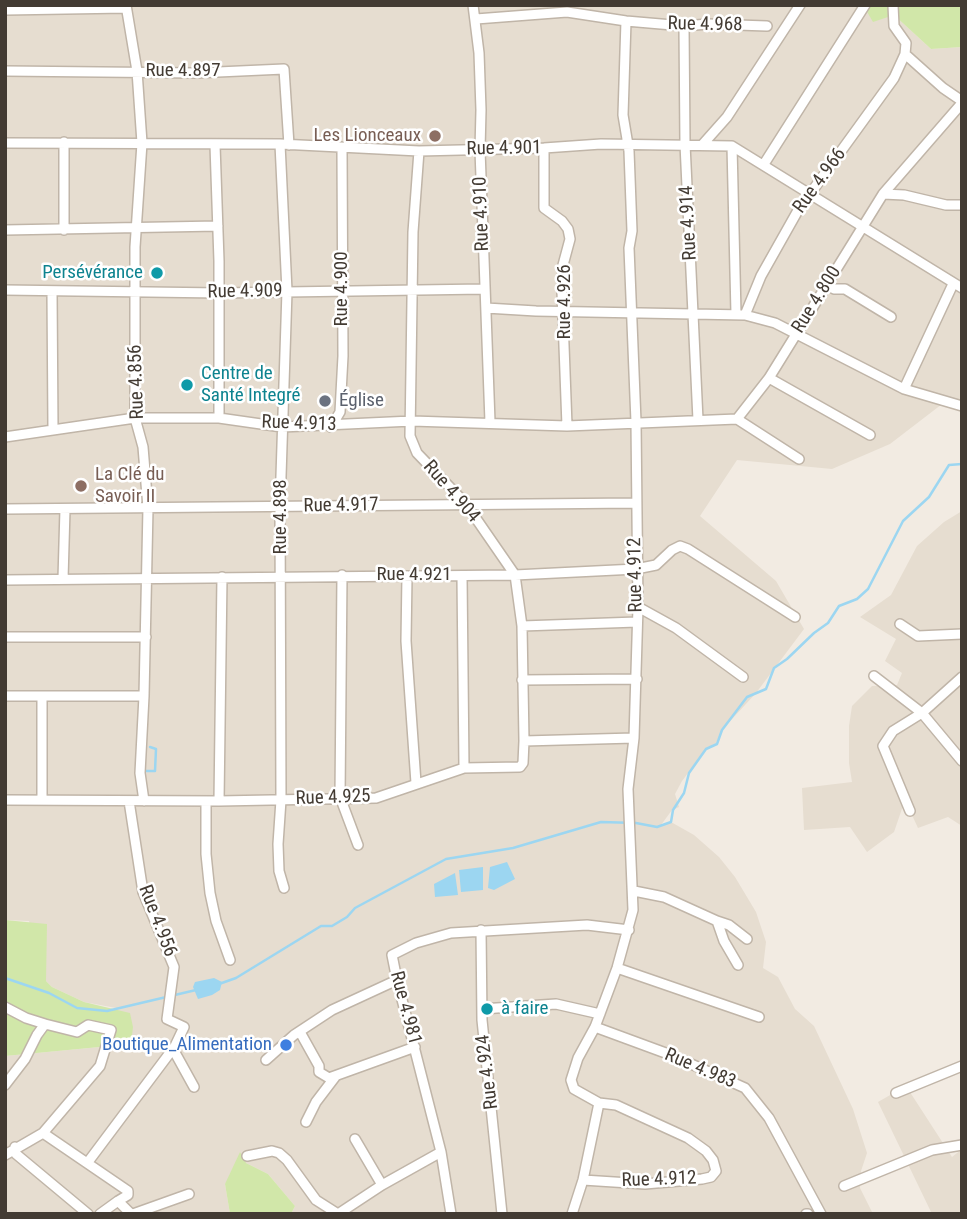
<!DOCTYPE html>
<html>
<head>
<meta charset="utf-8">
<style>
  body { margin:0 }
  #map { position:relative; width:967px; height:1219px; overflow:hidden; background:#f2ebe2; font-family:"Roboto Condensed",sans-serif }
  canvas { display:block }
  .frame { position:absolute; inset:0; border:7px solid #433b33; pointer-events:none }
</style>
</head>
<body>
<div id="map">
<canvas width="967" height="1219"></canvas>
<div class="frame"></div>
</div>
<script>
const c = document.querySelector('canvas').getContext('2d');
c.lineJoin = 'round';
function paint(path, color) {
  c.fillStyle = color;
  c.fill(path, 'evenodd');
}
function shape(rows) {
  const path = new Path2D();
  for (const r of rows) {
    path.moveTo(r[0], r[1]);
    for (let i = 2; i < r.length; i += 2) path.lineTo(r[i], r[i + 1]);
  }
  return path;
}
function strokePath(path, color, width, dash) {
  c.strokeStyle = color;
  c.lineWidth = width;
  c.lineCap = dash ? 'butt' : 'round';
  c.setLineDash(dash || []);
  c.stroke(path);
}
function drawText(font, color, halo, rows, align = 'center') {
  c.font = font + ' "Roboto Condensed",sans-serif';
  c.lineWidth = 5;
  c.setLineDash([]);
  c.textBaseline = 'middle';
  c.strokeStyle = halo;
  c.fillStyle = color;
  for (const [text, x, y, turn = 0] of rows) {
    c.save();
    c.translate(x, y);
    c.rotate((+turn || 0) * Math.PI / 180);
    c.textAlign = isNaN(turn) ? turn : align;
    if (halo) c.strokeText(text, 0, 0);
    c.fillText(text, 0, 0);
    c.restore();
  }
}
paint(shape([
  [5,5,869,5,894,15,931,49,962,47,962,407,946,401,890,444,832,469,737,460,700,516,776,581,804,629,756,693,722,730,716,743,707,748,682,781,675,794,679,807,672,810,661,825,671,822,694,835,719,857,735,877,756,912,766,942,763,968,778,977,795,1009,814,1026,853,1109,867,1153,861,1171,860,1188,873,1214,291,1214,295,1206,268,1174,246,1163,225,1184,230,1214,5,1214,5,1056,131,1044,116,1008,84,1002,52,987,46,981,29,921,5,920],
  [962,511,962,826,948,817,918,828,905,800,894,832,867,852,850,827,804,830,802,788,852,782,849,763,849,726,852,706,872,686,897,685,902,673,885,661,896,639,860,617,891,595,917,546,944,522],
  [906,1086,952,1157,962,1149,962,1214,932,1214,878,1102]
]), '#e6ddd0');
paint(shape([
  [869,5,962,5,962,47,931,49,894,15,873,22,866,10],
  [5,920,47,924,46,981,52,987,84,1002,130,1013,133,1027,131,1044,5,1056],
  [240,1152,246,1163,268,1174,295,1206,291,1214,230,1214,225,1184]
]), '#d1e7a9');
paint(shape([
  [507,862,515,879,494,890,488,888,490,867],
  [483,867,483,890,461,892,459,870],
  [455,873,458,895,435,897,434,884],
  [214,978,222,982,220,990,212,995,198,999,193,987,195,982]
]), '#9cd6f1');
strokePath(shape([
  [146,771,155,771,156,749,150,747],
  [5,978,49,993,77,1008,107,1011,196,990],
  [219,984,236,978,321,926,332,926,347,917,355,908,446,859,513,848,601,822,636,823,657,827,671,822,673,810,684,793,689,773,706,749,717,744,722,730,747,697,766,689,774,668,787,659,814,633,828,623,839,606,857,599,868,589,903,521,929,497,949,465,962,464]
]), '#9cd6f1', 2.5);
const minor = shape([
  [126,5,137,71,142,143,135,247,135,418,143,447,148,508,144,696,140,773,144,801],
  [473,5,479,53,481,110,480,150,490,422],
  [893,5,894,26,906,43,905,54,943,88,962,101],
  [5,10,126,8],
  [476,19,567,12,626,21,684,26,708,24,767,26],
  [684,26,685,144,698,420],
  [5,71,196,73,284,69,289,145],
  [64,142,64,230],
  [5,143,280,144,419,151,544,148,601,144,732,146,962,288],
  [280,144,287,291,280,507,281,800,278,844,279,871,284,888],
  [703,144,727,117,800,5],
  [215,145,219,261,219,418],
  [732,146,736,314],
  [544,148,544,208,562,221,568,229,570,239,563,265,562,292,567,426],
  [419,151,413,232,410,436,417,453,466,504,515,575,522,626,524,741],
  [764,164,865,5],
  [883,194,904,195,946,205,962,205],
  [5,230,218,226],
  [826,284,834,289,845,289,891,317],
  [5,290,220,293,484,289],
  [52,291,53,429],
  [486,308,536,311,745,315,775,323,904,389,962,406],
  [745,315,761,276,801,205,810,194,894,78,905,54],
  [769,378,870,435],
  [904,389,953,284],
  [737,419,799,459],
  [331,427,340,412,343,356,342,148],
  [5,437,135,418,219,418,282,427,412,421,567,426,737,419,769,378,883,194,962,103],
  [5,509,635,503],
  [342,575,340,797,358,845],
  [407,576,406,641,416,783],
  [462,576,464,768],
  [63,579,65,509],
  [5,580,515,575,636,569,656,565,672,550,680,546,688,549,795,617],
  [638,607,676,628,743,677],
  [900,624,918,636,962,634],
  [522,626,637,622],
  [5,637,146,637],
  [874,676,922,713,962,761],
  [522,680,637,679],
  [5,696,144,696],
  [42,696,42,800],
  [5,800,219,801,376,798,464,768,520,767,523,763,524,741,634,738],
  [206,801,206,854,210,893,216,921,230,960],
  [219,801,222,577],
  [910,811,883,746,893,731,922,713,962,677],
  [634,891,664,897,717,921,724,941,738,965],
  [717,921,729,925,747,939],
  [481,930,482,1020,502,1214],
  [617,968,759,1017],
  [5,1007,26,1018,45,1024],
  [482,1009,556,1004,600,1014],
  [595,1027,671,1055,745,1088,769,1118,821,1214],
  [300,1032,319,1066,319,1072,329,1078,415,1047],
  [173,1049,194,1087],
  [266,1060,294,1035,332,1010,397,980],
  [5,1085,25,1059,37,1035,45,1024,77,1032,88,1025,111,1030,100,1066,43,1133],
  [896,1093,962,1066],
  [306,1122,316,1102,335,1077],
  [355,1139,382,1185],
  [15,1147,16,1154,88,1214],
  [5,1155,43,1133,128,1191,128,1195,118,1201,131,1214],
  [247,1156,272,1151,279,1153,287,1160,316,1200,338,1214,382,1185,441,1152],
  [88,1162,175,1046,184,1027,167,1019,174,967,143,892,129,801],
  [583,1180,645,1184,702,1179,711,1177,716,1171,713,1160,706,1151,688,1138,616,1105,599,1103],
  [844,1186,932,1150,962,1145],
  [100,1214,118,1201],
  [133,1214,189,1194],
  [451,1214,441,1152,397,980,392,955,416,943,451,933,587,925,629,930],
  [572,1214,583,1180,599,1103,574,1089,571,1080,578,1058,595,1027,617,968,633,910,628,789,634,738,638,607,636,422,629,248,632,231,629,151,623,115,626,21],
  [806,1214,808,1214]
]);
strokePath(minor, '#c0b5a8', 12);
strokePath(minor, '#fff', 9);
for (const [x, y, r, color] of [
  [435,136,7,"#8d6e63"],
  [157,273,7,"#0f9aa8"],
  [187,385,7,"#0f9aa8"],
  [325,401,7,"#6b7280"],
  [81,486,7,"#8d6e63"],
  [487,1009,7,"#0f9aa8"],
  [286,1045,7,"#3f7fe0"]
]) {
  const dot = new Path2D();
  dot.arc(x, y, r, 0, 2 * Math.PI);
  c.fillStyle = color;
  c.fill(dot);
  strokePath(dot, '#fff', 2.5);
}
drawText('19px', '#433b33', '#fff', [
  ["Rue 4.968",705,25,1],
  ["Rue 4.897",183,71],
  ["Rue 4.901",504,149,-1],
  ["Rue 4.966",820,181,-54],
  ["Rue 4.910",482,214,-92],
  ["Rue 4.914",689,223,-93],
  ["Rue 4.900",342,289,-90],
  ["Rue 4.909",245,292,-1],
  ["Rue 4.800",817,300,-58],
  ["Rue 4.926",565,302,-90],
  ["Rue 4.856",137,382,-92],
  ["Rue 4.913",299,424,2],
  ["Rue 4.904",451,492,49],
  ["Rue 4.917",341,506,-1],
  ["Rue 4.898",281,517,-90],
  ["Rue 4.921",414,575],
  ["Rue 4.912",636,575,-91],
  ["Rue 4.925",333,798,-2],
  ["Rue 4.956",157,921,69],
  ["Rue 4.981",405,1008,75],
  ["Rue 4.983",700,1069,23],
  ["Rue 4.924",488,1072,-97],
  ["Rue 4.912",659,1180,-2]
]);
drawText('19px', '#785e54', '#fff', [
  ["Les Lionceaux",421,136],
  ["La Clé du",95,475,"left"],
  ["Savoir II",95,497,"left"]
], 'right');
drawText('19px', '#0d838f', '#fff', [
  ["Persévérance",143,273,"right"],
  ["Centre de",201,374],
  ["Santé Integré",201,396],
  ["à faire",501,1009]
], 'left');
drawText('19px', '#5b616d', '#fff', [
  ["Église",339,401]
], 'left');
drawText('19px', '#366cbe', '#fff', [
  ["Boutique_Alimentation",272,1045]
], 'right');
</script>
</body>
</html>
